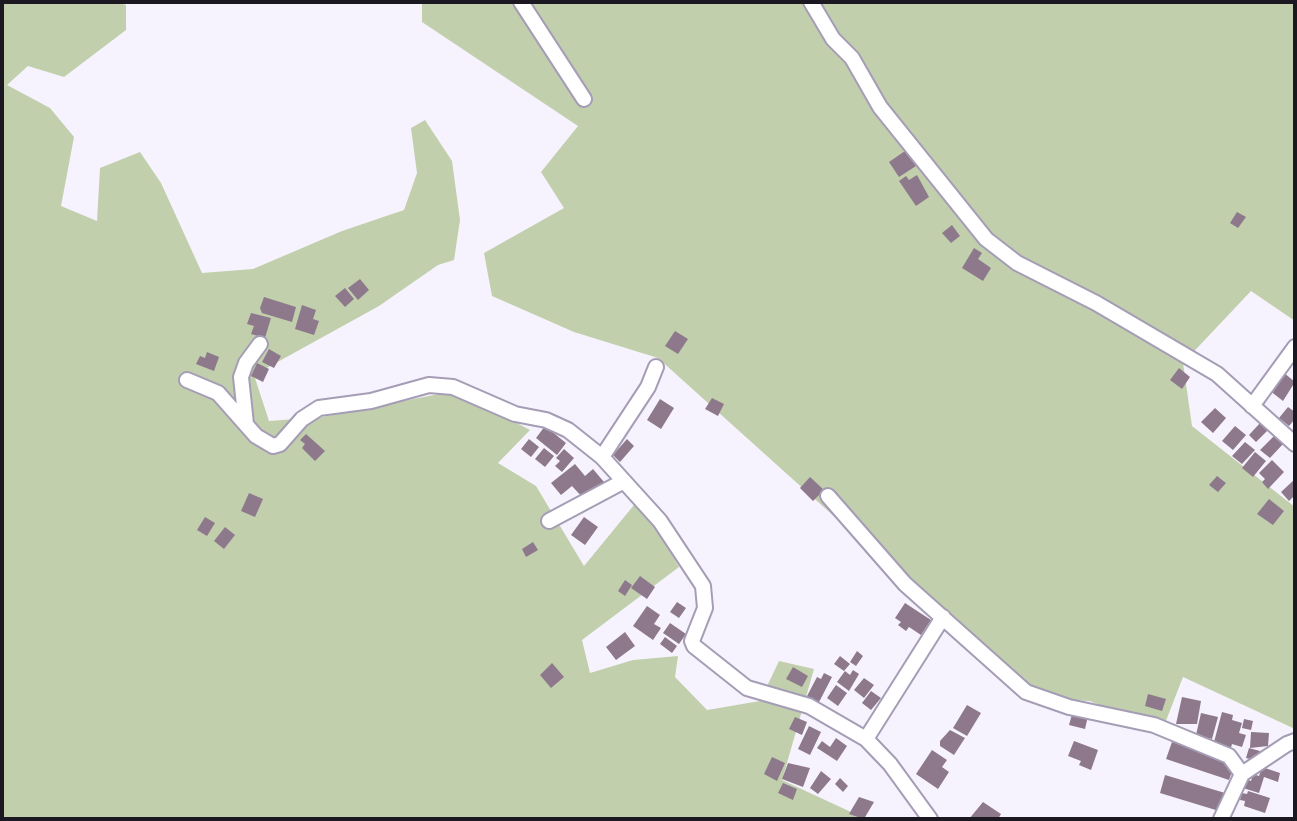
<!DOCTYPE html>
<html>
<head>
<meta charset="utf-8">
<style>
  body { margin:0 }
  #map { position:relative; width:1297px; height:821px; overflow:hidden; background:#f7f3fe; font-family:"Alegreya Sans",sans-serif }
  canvas { display:block }
  .frame { position:absolute; inset:0; border:4px solid #1b1821; pointer-events:none }
</style>
</head>
<body>
<div id="map">
<canvas width="1297" height="821"></canvas>
<div class="frame"></div>
</div>
<script>
const c = document.querySelector('canvas').getContext('2d');
c.lineJoin = 'round';
function paint(path, color) {
  c.fillStyle = color;
  c.fill(path, 'evenodd');
}
function shape(rows) {
  const path = new Path2D();
  for (const r of rows) {
    path.moveTo(r[0], r[1]);
    for (let i = 2; i < r.length; i += 2) path.lineTo(r[i], r[i + 1]);
  }
  return path;
}
function strokePath(path, color, width, dash) {
  c.strokeStyle = color;
  c.lineWidth = width;
  c.lineCap = dash ? 'butt' : 'round';
  c.setLineDash(dash || []);
  c.stroke(path);
}
paint(shape([
  [2,2,118,2,126,5,126,30,64,77,28,66,7,85,50,108,74,137,61,206,97,221,100,168,140,152,161,183,202,273,253,269,342,231,404,210,417,173,411,128,425,120,452,161,460,220,454,260,438,265,379,306,254,375,269,421,322,417,444,393,483,405,530,430,498,463,536,486,584,566,634,505,654,524,679,567,582,640,590,673,633,660,678,656,675,677,707,710,760,701,779,661,814,669,782,780,866,819,2,819],
  [422,2,1295,2,1295,321,1251,291,1183,363,1192,426,1295,507,1295,729,1183,677,1162,731,1090,701,1036,698,658,358,574,332,492,296,484,253,564,208,541,172,578,126,422,22]
]), '#c1cfad');
paint(shape([
  [905,151,916,166,899,177,889,162],
  [917,175,929,197,916,206,899,181,906,176,909,180],
  [1237,212,1246,217,1238,228,1230,223],
  [952,225,960,236,951,243,942,233],
  [974,248,982,253,978,259,991,268,983,281,962,268],
  [360,279,369,290,358,300,348,288],
  [345,288,354,299,345,307,335,296],
  [264,297,296,307,292,322,262,313,260,308],
  [302,305,316,310,313,319,319,321,314,335,295,329],
  [251,313,271,318,265,338,251,334,254,326,247,324],
  [675,331,688,339,678,354,665,346],
  [269,349,281,356,274,368,262,362],
  [207,352,219,357,214,371,196,364,200,356,205,358],
  [257,363,269,369,263,382,251,376],
  [1179,368,1190,377,1182,389,1170,380],
  [1283,372,1295,382,1283,401,1269,390],
  [712,398,724,404,718,416,705,409],
  [660,399,674,408,661,429,647,420],
  [1288,407,1295,412,1295,419,1289,426,1279,418],
  [1215,408,1226,418,1213,433,1201,422],
  [1260,423,1268,430,1256,442,1249,435],
  [545,426,566,443,557,455,536,438],
  [1235,426,1246,435,1233,450,1222,441],
  [306,434,325,451,315,461,302,448,305,444,300,440],
  [1274,436,1283,444,1270,458,1260,450],
  [529,439,539,447,531,457,521,449],
  [627,439,634,446,620,462,613,455],
  [1245,442,1255,450,1242,464,1232,456],
  [544,448,554,456,545,467,535,459],
  [564,449,574,458,562,472,555,466,560,461,556,458],
  [1255,452,1266,461,1253,477,1242,468],
  [1272,460,1284,472,1268,489,1262,482,1265,479,1259,473],
  [575,464,585,476,593,469,604,482,583,498,572,486,561,495,551,483],
  [1217,476,1226,483,1218,492,1209,485],
  [810,477,824,490,813,501,800,488],
  [1295,479,1295,495,1289,501,1281,492],
  [249,493,263,499,255,517,241,511],
  [1269,499,1284,511,1273,525,1257,514],
  [205,517,215,523,207,536,197,530],
  [584,517,598,527,585,545,571,535],
  [225,527,235,535,224,549,214,541],
  [533,542,538,550,526,557,522,549],
  [640,576,655,587,647,599,631,588],
  [625,580,632,585,625,596,618,591],
  [677,602,686,608,679,618,670,612],
  [905,603,931,620,921,635,909,627,906,631,898,625,901,622,895,618],
  [647,606,660,615,654,624,661,628,653,640,633,626],
  [670,623,686,634,679,644,663,633],
  [625,632,635,646,616,660,606,647],
  [665,637,677,646,672,653,660,644],
  [857,651,863,656,856,666,850,662],
  [840,656,850,664,844,671,834,664],
  [552,663,564,677,551,688,540,675],
  [793,667,808,676,802,687,786,679],
  [853,670,859,674,849,691,837,682,845,671,850,675],
  [824,673,832,677,818,704,806,698,817,677,821,679],
  [864,678,874,685,864,698,854,690],
  [836,685,847,693,838,706,827,698],
  [871,691,881,698,871,710,862,703],
  [1148,694,1166,699,1162,711,1145,706],
  [1182,697,1201,701,1197,724,1176,724],
  [967,705,981,713,967,736,953,728],
  [1073,711,1088,716,1085,729,1069,725],
  [1222,712,1233,715,1232,720,1242,723,1239,733,1246,735,1242,747,1232,744,1230,751,1214,742],
  [1201,713,1218,717,1212,739,1196,735],
  [795,717,807,722,802,735,789,729],
  [1244,719,1253,721,1251,730,1242,728],
  [809,726,821,732,810,755,798,749],
  [950,730,965,738,954,755,940,746,940,741],
  [1251,732,1269,733,1268,746,1250,748],
  [836,738,847,746,837,761,817,748,822,741,830,747],
  [1074,741,1098,750,1091,770,1079,765,1081,761,1068,756],
  [1172,742,1235,763,1229,780,1166,759],
  [1249,748,1260,751,1257,761,1246,758],
  [932,750,947,760,942,767,949,772,938,789,916,774],
  [772,757,785,763,777,781,764,774],
  [788,763,810,768,803,787,782,779],
  [1262,767,1280,773,1278,782,1264,777,1259,793,1243,788,1246,779,1251,781,1253,774,1259,776],
  [821,771,831,779,818,794,810,788],
  [1165,775,1225,793,1219,811,1160,793],
  [840,778,848,786,843,792,835,784],
  [783,783,797,789,793,800,778,793],
  [1248,791,1270,798,1265,813,1244,806,1245,801,1240,800,1242,793,1247,794],
  [859,797,874,802,864,819,849,814],
  [983,802,1001,814,998,819,969,819]
]), '#8d798b');
const minor = shape([
  [521,2,584,99],
  [811,2,833,39,852,58,880,107,986,239,1017,263,1096,303,1217,374,1295,444],
  [187,380,218,393,256,436,273,446,280,444,302,419,319,408,371,401,429,385,453,387,515,414,546,420,568,430,602,457,660,521,703,586,705,608,692,641,694,646,747,688,809,706,866,739,890,764,930,819],
  [1252,406,1295,347],
  [246,424,241,377,246,363,260,344],
  [602,457,648,387,656,367],
  [828,496,905,584,1026,692,1069,707,1154,725,1229,756,1242,774],
  [549,521,624,481],
  [866,739,943,617],
  [1221,819,1242,774,1287,744,1295,741]
]);
strokePath(minor, '#a59db5', 18);
strokePath(minor, '#fff', 14);
</script>
</body>
</html>
